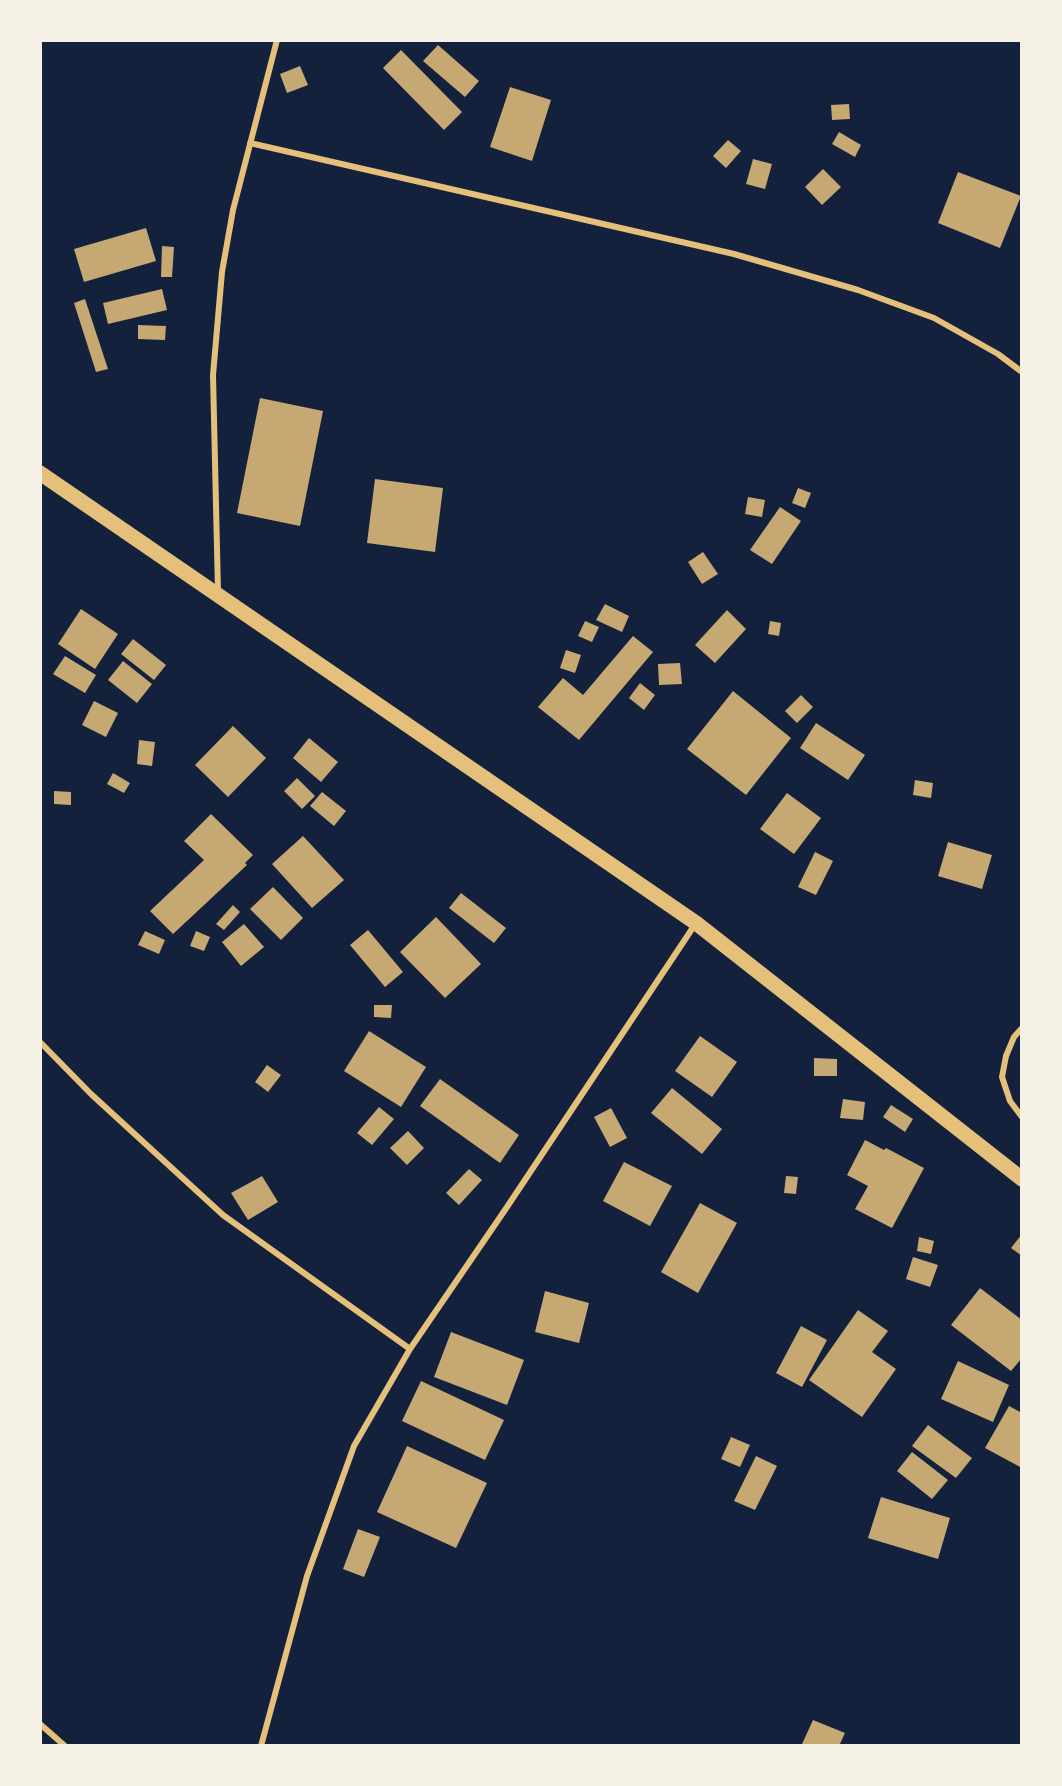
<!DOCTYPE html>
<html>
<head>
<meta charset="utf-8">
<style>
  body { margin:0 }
  #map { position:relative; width:1062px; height:1786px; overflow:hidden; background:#14213d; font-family:"DM Sans",sans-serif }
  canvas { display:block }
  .frame { position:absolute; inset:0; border:42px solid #f6f1e7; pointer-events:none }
</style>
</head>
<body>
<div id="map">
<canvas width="1062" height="1786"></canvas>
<div class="frame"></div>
</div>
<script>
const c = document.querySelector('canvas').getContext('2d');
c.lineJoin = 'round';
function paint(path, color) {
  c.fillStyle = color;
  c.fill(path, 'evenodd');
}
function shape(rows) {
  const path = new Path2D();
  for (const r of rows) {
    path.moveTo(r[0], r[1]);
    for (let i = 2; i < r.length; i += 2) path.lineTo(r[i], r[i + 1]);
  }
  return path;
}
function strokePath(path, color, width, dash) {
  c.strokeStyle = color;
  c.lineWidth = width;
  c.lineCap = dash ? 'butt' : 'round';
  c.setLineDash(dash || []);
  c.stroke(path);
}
paint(shape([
  [438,45,479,81,465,97,423,61],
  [401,50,462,112,444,130,383,68],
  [300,66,308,85,287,93,280,74],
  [510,87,551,100,532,161,490,147],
  [849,104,850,119,832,120,831,105],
  [839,132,861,145,855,157,832,144],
  [728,140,741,151,726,168,713,156],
  [753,159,772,164,765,189,746,184],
  [823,169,841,187,822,205,805,187],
  [958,172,1021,196,1000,248,938,223],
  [146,228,156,261,84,282,74,249],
  [162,246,174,247,172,277,161,277],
  [162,289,167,310,108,324,103,303],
  [85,299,108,369,96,372,74,303],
  [138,325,166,326,165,340,138,339],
  [260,398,323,411,300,526,237,513],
  [375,479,443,488,435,552,367,543],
  [798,488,811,493,805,508,792,503],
  [748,497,765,500,762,517,745,514],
  [780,507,801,521,772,564,750,550],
  [703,552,718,574,702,584,688,562],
  [605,604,629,616,622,632,596,620],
  [81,609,118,634,95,669,58,644],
  [727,610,746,629,715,663,695,645],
  [585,621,599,627,592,642,578,636],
  [770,621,781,623,779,636,768,634],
  [633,636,653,652,579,740,538,707,563,678,583,695],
  [133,639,166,665,154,680,121,654],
  [566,650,581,655,575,673,560,668],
  [65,656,96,675,85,693,53,674],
  [123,661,152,684,137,703,108,680],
  [680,663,682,684,659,685,658,664],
  [640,683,655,695,644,710,629,698],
  [733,691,791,738,746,795,687,749],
  [801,695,813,707,797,723,785,711],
  [94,701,118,713,106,737,82,725],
  [816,723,865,755,848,780,800,748],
  [233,726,266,758,228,797,195,765],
  [309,738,338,762,321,782,293,758],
  [139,740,155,742,152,766,137,764],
  [113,773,130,783,124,793,107,784],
  [297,778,315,796,302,809,284,791],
  [915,780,933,783,931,798,913,795],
  [54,791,71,792,71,805,54,804],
  [322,792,346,811,334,826,310,806],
  [787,793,821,818,794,854,760,829],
  [211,814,253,855,245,863,247,865,173,934,150,911,204,860,184,841],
  [303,836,344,880,312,908,272,864],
  [948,842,992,855,982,889,938,876],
  [815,852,833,861,816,895,798,887],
  [273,887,303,918,281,940,250,909],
  [461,893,506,928,494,943,449,908],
  [233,905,240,912,224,930,216,924],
  [436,917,481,964,445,998,400,952],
  [244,924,264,947,241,966,222,942],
  [368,930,403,972,385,987,350,945],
  [145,931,165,940,159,954,138,945],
  [196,931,210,937,204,951,190,946],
  [374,1005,392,1005,391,1018,374,1017],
  [369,1031,426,1067,401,1107,344,1071],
  [700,1036,737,1062,712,1097,675,1071],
  [814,1058,837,1059,837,1076,814,1076],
  [267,1065,281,1075,268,1092,255,1082],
  [440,1079,519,1135,500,1163,420,1106],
  [672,1088,722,1129,702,1154,651,1113],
  [843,1099,865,1102,863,1120,840,1118],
  [891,1105,913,1119,905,1132,883,1117],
  [379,1107,394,1119,372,1145,357,1133],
  [611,1108,627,1138,610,1147,594,1117],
  [408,1131,424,1148,407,1165,390,1148],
  [865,1140,884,1150,886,1148,924,1168,892,1228,855,1209,868,1186,847,1175],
  [624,1162,672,1186,650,1226,603,1201],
  [469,1169,482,1180,459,1205,446,1193],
  [262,1176,278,1202,248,1220,231,1193],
  [786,1176,798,1177,796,1194,784,1193],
  [700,1203,737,1223,698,1293,661,1272],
  [1022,1234,1022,1256,1011,1248],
  [919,1237,934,1241,931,1254,917,1251],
  [913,1257,938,1265,930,1287,906,1279],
  [980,1288,1022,1320,1022,1358,1011,1371,951,1325],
  [545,1291,589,1303,579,1343,535,1332],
  [858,1310,888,1331,872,1352,896,1369,862,1417,809,1380],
  [801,1326,827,1340,802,1387,776,1373],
  [451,1332,524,1360,507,1405,434,1377],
  [958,1361,1009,1385,993,1422,941,1399],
  [421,1381,504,1420,485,1460,402,1421],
  [1009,1406,1022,1413,1022,1468,985,1448],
  [928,1425,972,1458,956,1478,912,1446],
  [731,1437,750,1445,740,1467,721,1459],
  [407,1446,487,1483,456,1548,377,1512],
  [912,1452,948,1480,932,1499,897,1471],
  [756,1456,777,1466,755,1510,734,1501],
  [881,1497,950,1518,938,1559,868,1538],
  [358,1529,380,1537,364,1577,343,1569],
  [813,1720,845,1733,839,1746,802,1744]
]), '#c6a872');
strokePath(shape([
  [250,143,734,254,858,290,934,318,998,354,1022,372],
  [218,592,213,375,222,272,233,210,277,40],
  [1022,1028,1014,1037,1006,1056,1002,1077,1010,1101,1022,1117],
  [40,1042,91,1094,223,1215,410,1349],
  [40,1724,65,1746],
  [261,1746,307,1576,354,1446,410,1349,507,1207,696,923]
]), '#e5c07b', 6);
strokePath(shape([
  [40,473,696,923,1022,1179]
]), '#e5c07b', 15);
</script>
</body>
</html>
